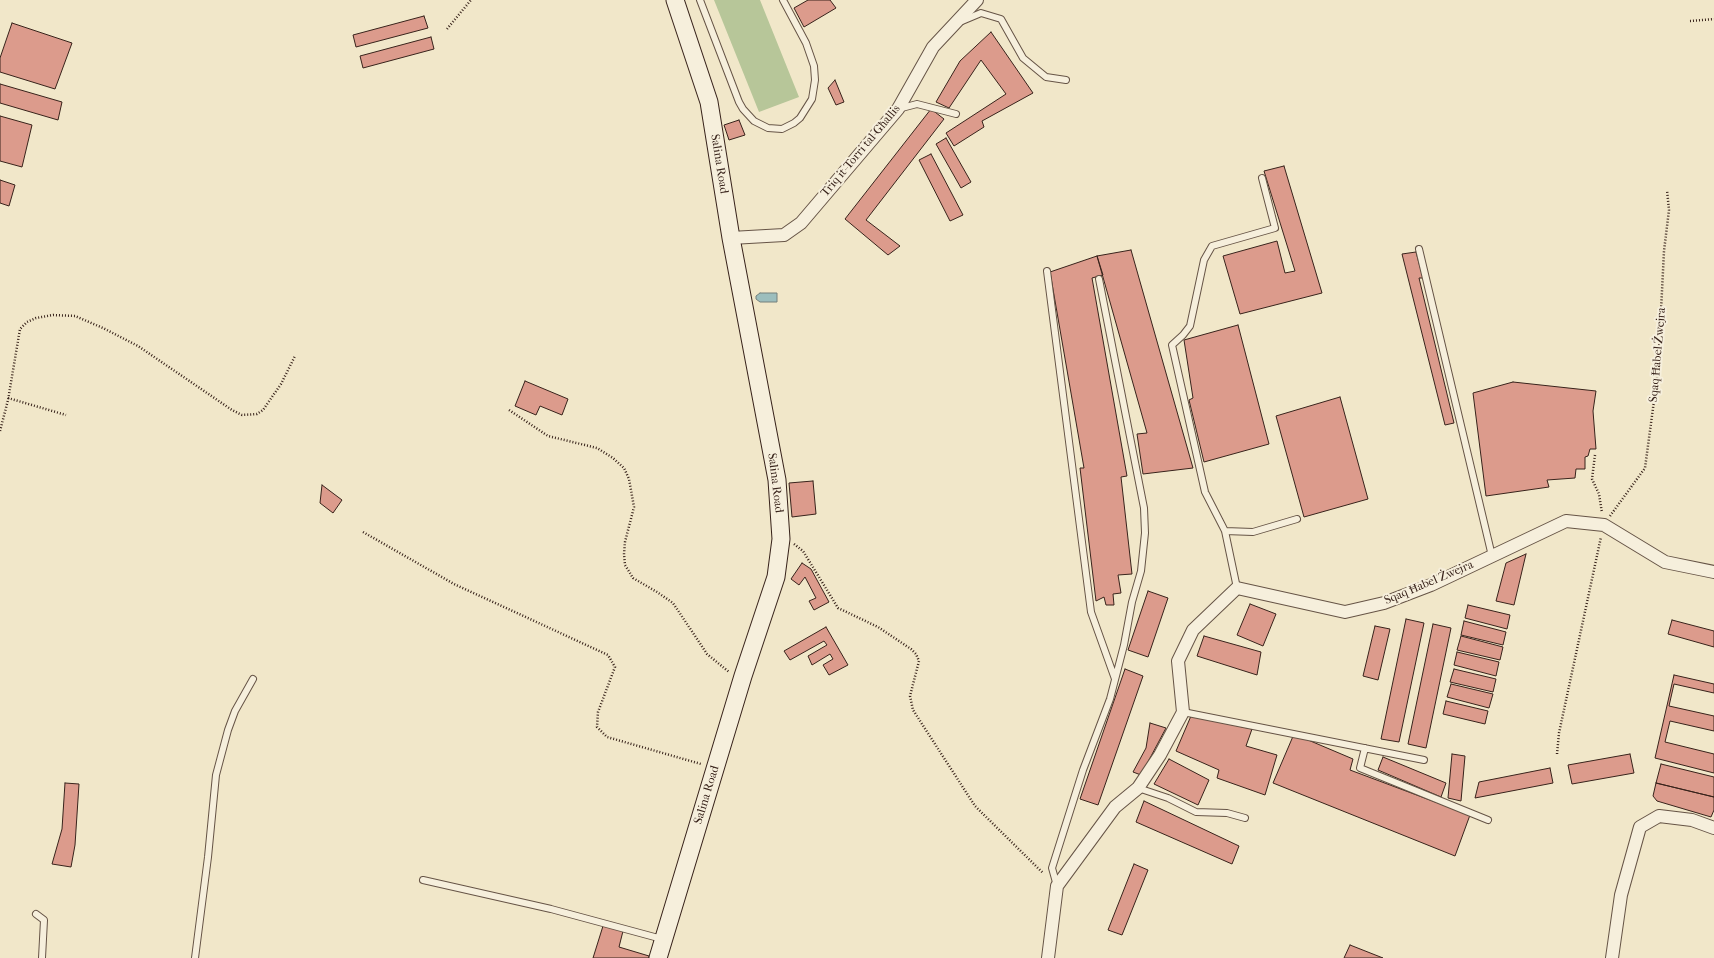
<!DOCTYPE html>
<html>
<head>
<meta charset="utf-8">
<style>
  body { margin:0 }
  canvas { display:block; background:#f1e7c9 }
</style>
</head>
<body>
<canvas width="1714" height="958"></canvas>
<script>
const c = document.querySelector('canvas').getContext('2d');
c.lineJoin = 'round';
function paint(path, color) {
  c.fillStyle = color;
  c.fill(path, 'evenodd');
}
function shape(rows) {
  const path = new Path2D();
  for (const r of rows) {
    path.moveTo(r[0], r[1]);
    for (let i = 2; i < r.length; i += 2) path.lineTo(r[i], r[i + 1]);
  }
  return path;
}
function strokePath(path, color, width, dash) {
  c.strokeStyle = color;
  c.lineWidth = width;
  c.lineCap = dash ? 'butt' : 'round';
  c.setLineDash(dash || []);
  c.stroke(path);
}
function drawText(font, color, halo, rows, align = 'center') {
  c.font = font + ' "IM FELL French Canon",serif';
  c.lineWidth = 4;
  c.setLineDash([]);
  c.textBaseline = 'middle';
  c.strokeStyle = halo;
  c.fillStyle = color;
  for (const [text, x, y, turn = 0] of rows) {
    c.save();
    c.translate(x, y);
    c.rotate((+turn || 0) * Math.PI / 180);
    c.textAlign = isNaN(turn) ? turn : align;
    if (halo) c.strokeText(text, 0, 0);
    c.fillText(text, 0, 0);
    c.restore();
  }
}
paint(shape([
  [714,0,760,0,799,97,759,112]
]), '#b7c699');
const water = shape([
  [760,293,777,293,777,302,760,302,756,299,756,296,760,293]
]);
paint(water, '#9cbebd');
strokePath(water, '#74807c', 1);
const building = shape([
  [808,0,830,0,836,8,804,27,794,8,808,0],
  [424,16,428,28,356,47,353,35,424,16],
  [12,23,72,43,55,89,0,72,0,58,12,23],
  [991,32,1033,93,982,121,984,127,954,146,946,133,1006,94,981,60,949,108,936,102,960,61,991,32],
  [431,37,434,49,363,68,360,56,431,37],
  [835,80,844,102,836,105,828,88,835,80],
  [0,84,62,102,58,120,0,103,0,84],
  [931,109,944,119,866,220,900,246,888,255,845,219,931,109],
  [0,116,32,125,22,167,0,161,0,116],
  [739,120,745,135,729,140,724,125,739,120],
  [946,138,971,182,961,188,936,144,946,138],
  [931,154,963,215,950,221,919,160,931,154],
  [1284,166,1322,293,1240,314,1223,256,1277,241,1285,273,1295,271,1264,171,1284,166],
  [0,180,15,185,9,206,0,203,0,180],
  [1131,250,1193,468,1143,474,1137,434,1147,433,1097,256,1131,250],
  [1416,252,1423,278,1419,278,1454,423,1445,425,1402,254,1416,252],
  [1097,256,1103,275,1092,278,1127,476,1121,477,1132,574,1118,575,1121,593,1113,594,1114,605,1106,605,1104,597,1096,601,1080,468,1084,468,1050,272,1097,256],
  [1238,325,1269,444,1204,462,1189,400,1193,398,1184,340,1238,325],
  [525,381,568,399,562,415,540,406,536,415,515,406,525,381],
  [1513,382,1596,391,1593,411,1596,449,1590,449,1588,456,1585,457,1585,469,1576,469,1575,478,1547,480,1549,487,1486,496,1473,393,1513,382],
  [1340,397,1368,499,1304,517,1276,416,1340,397],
  [813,481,816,514,792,517,789,483,813,481],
  [322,485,342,500,333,513,320,503,322,485],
  [1526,554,1514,605,1496,601,1506,563,1526,554],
  [802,563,811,569,829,602,814,610,809,601,816,598,805,577,799,585,791,579,802,563],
  [1148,591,1168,598,1148,657,1128,650,1148,591],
  [1250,604,1276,614,1263,646,1237,635,1250,604],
  [1468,605,1510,615,1507,629,1465,618,1468,605],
  [1406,619,1424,623,1399,742,1381,739,1406,619],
  [1672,620,1714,631,1714,647,1668,634,1672,620],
  [1464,621,1506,632,1503,645,1461,635,1464,621],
  [1433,624,1451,628,1426,748,1408,744,1433,624],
  [1375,626,1390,629,1378,680,1363,676,1375,626],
  [826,627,848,665,829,675,823,665,833,659,830,654,812,665,808,656,827,645,824,641,790,660,784,651,826,627],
  [1204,636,1261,652,1257,675,1197,656,1204,636],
  [1461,636,1503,647,1500,660,1457,650,1461,636],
  [1457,652,1499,662,1496,676,1454,665,1457,652],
  [1125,669,1143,676,1098,805,1080,799,1125,669],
  [1454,669,1496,679,1493,692,1450,682,1454,669],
  [1674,675,1714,684,1714,693,1674,684,1669,706,1714,716,1714,731,1670,721,1665,742,1714,754,1714,773,1655,758,1674,675],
  [1451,684,1493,694,1489,708,1447,697,1451,684],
  [1446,701,1488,711,1485,724,1443,714,1446,701],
  [1191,716,1252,729,1246,746,1277,755,1265,795,1217,778,1219,770,1176,751,1191,716],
  [1150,723,1166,728,1141,775,1133,772,1146,748,1150,723],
  [1294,734,1353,759,1350,770,1470,815,1455,856,1273,783,1294,734],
  [1452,754,1465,756,1461,801,1448,798,1452,754],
  [1630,754,1634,773,1572,784,1568,765,1630,754],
  [1383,757,1446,783,1441,797,1378,770,1383,757],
  [1169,759,1209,780,1198,805,1154,784,1169,759],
  [1661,764,1714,777,1714,797,1656,783,1661,764],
  [1550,768,1553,783,1475,798,1479,782,1550,768],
  [65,783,79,784,75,845,71,867,52,864,62,829,65,783],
  [1656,783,1714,797,1714,810,1711,817,1657,801,1653,796,1656,783],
  [1144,801,1239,846,1232,864,1136,822,1144,801],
  [1134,864,1148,870,1122,935,1108,930,1134,864],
  [603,926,623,931,619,947,649,956,649,958,593,958,603,926],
  [1350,945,1383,958,1344,958,1350,945]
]);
paint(building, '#dc9b8c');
strokePath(building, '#38231b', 1);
const service = shape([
  [700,0,739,102,743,109,754,121,768,128,782,129,794,123,800,118,812,99,815,80,814,66,806,43,783,0],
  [962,21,981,13,1001,19,1023,58,1046,77,1066,80],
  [898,109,917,104,956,114],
  [1419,249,1492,556],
  [1047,271,1091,612,1115,679],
  [1225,531,1253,532,1297,519],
  [1237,588,1225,531,1205,492,1172,345,1183,335,1190,326,1204,260,1212,246,1275,228,1262,178],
  [1183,712,1424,760],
  [1365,748,1360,768,1488,820],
  [1138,788,1168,798,1196,812,1227,813,1245,818],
  [423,880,551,909,662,939],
  [1057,886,1052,868,1083,770,1110,699,1124,645,1132,602,1141,571,1145,533,1144,508,1099,279],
  [36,914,44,920,42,958],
  [195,958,208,857,216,775,228,730,235,711,253,679]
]);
const minor = shape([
  [731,238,784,235,801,223,898,109,933,47,977,0],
  [1048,958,1057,886,1115,807,1138,788,1160,755,1183,712,1178,661,1193,630,1237,588,1345,612,1384,603,1431,585,1566,521,1604,525,1665,562,1714,572],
  [1612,958,1621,895,1640,827,1659,816,1692,820,1714,828]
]);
const secondary = shape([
  [658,958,743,676,776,577,781,539,777,480,731,238,709,102,675,0]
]);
strokePath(service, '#665446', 8);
strokePath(minor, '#665446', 14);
strokePath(secondary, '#38231b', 19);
strokePath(shape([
  [1690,21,1714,19],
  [447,29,471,0],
  [8,398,66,415],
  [509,410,548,436,597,448,613,458,624,468,629,479,634,507,625,542,624,554,625,565,633,578,657,592,673,603,707,654,729,672],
  [0,431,8,400,20,329,27,322,36,318,53,315,75,316,103,328,138,346,232,410,242,415,257,414,263,410,281,384,295,356],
  [1595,455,1592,479,1599,494,1602,513],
  [1610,516,1645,468,1658,371,1664,251,1669,210,1667,190],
  [363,532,454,584,608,655,615,667,598,712,597,727,607,737,701,764],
  [794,544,803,551,838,608,878,627,911,649,916,654,919,661,910,696,913,710,975,806,1043,873],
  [1557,754,1559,733,1601,537]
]), '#38231b', 2.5, [1, 2]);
strokePath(service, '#f6efdc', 6);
strokePath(minor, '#f6efdc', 12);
strokePath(secondary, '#f6efdc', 17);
drawText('12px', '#38231b', '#f6efdc', [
  ["Triq it-Torri tal-Għallis",861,151,-50],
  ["Salina Road",719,164,81],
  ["Sqaq Ħabel Żwejra",1658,355,-85],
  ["Salina Road",775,483,83],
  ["Sqaq Ħabel Żwejra",1429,583,-23],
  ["Salina Road",707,795,-73]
]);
</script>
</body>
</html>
